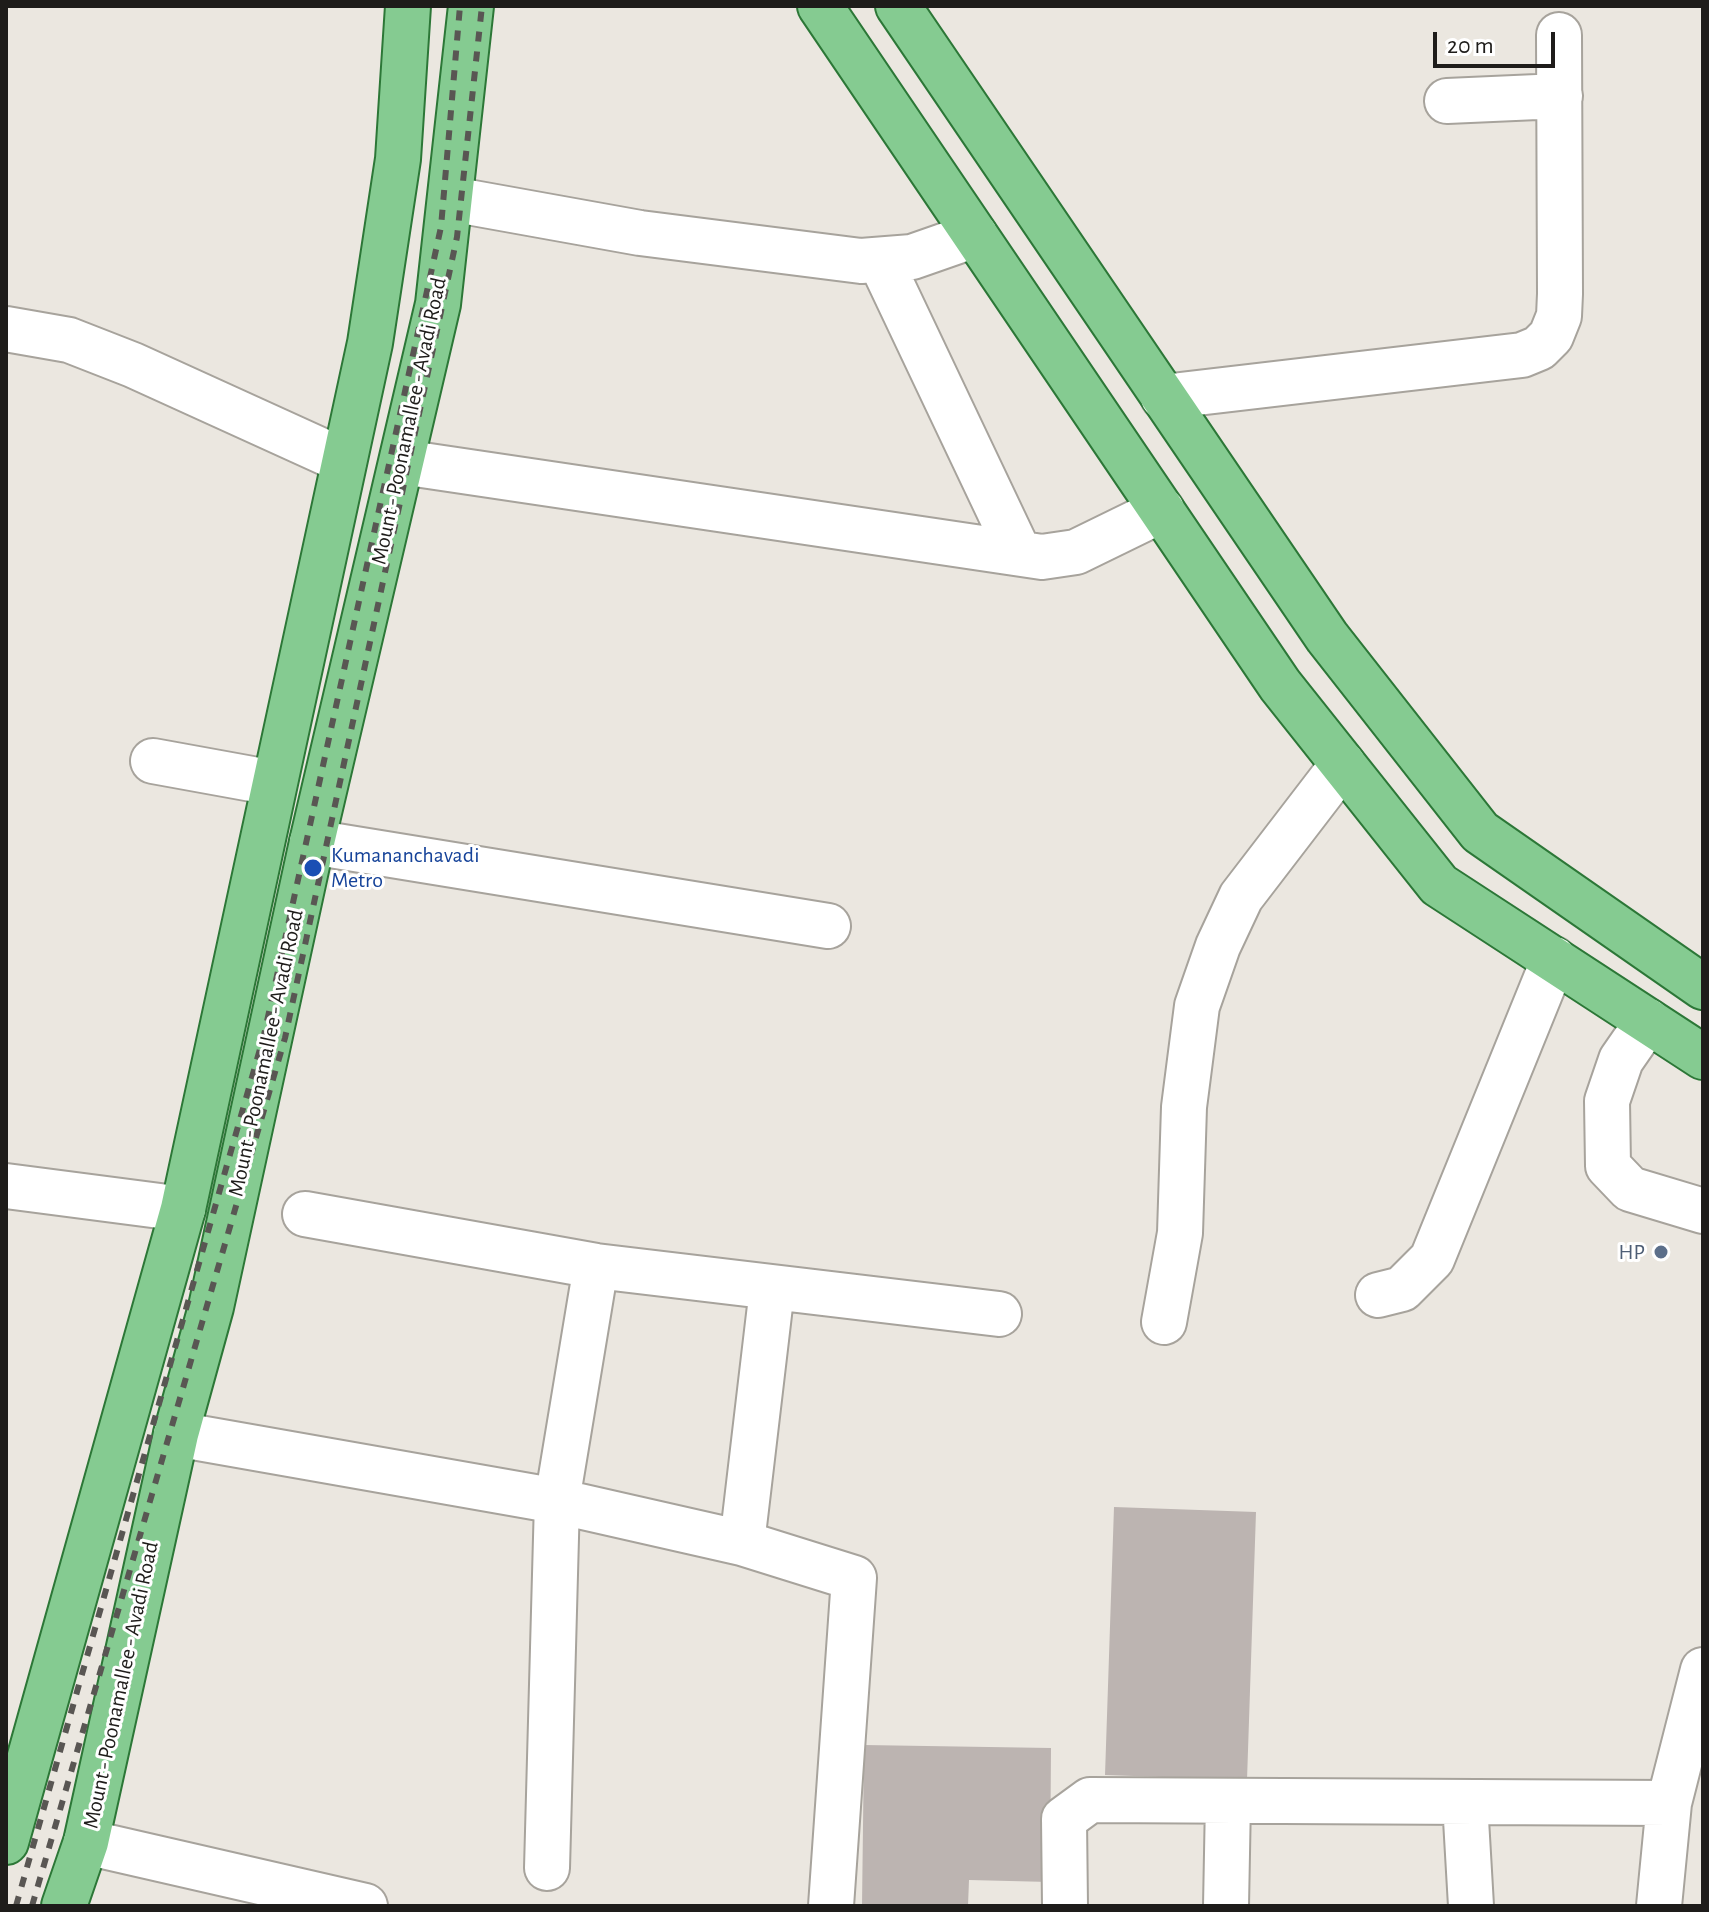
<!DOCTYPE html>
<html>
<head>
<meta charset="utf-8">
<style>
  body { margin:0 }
  #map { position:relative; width:1709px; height:1912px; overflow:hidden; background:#ebe7e0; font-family:"Alegreya Sans",sans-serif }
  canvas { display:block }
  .frame { position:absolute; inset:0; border:8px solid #1e1c1a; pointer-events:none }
  .scale { position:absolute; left:1433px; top:32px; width:122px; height:36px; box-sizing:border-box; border:4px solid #1e1c1a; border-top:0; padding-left:10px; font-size:24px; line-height:28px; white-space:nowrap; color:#1e1c1a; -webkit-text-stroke:6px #fff; paint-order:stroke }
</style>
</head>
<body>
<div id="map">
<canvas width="1709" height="1912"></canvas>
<div class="frame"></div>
<div class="scale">20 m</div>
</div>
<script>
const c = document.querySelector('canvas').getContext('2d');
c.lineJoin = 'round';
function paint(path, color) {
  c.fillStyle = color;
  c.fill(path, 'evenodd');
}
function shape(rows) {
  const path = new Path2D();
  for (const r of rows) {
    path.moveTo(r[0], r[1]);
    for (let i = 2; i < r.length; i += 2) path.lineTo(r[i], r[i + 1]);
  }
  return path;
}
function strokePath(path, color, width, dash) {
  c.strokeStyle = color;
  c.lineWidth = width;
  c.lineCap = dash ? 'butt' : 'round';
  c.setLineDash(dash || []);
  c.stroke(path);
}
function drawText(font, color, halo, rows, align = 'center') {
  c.font = font + ' "Alegreya Sans",sans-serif';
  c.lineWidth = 6;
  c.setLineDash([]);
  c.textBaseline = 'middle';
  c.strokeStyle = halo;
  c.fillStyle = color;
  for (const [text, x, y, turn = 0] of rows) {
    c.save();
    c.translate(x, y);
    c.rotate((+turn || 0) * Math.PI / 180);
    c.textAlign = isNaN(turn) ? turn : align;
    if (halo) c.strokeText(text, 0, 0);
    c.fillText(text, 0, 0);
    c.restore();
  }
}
paint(shape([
  [1114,1507,1256,1512,1247,1780,1105,1775],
  [864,1745,1051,1748,1050,1882,969,1880,968,1906,862,1906]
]), '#bcb4b1');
const minor = shape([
  [1447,101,1560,96],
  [451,199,640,233,861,261,912,257,975,235],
  [881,262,1019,553],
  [6,329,69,340,133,365,344,461],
  [1163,397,1522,355,1539,348,1551,336,1559,316,1560,294,1559,35],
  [402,462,1042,557,1076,552,1162,510],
  [153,761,274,783],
  [312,842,828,926],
  [1648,1021,1621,1060,1607,1101,1608,1166,1630,1189,1703,1211],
  [6,1186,183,1209],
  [305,1214,596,1266,999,1314],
  [1378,1295,1402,1289,1432,1259,1554,959],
  [1164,1322,1180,1233,1184,1107,1197,1006,1218,946,1241,897,1343,764],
  [176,1434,557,1501,742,1543,854,1578,831,1906],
  [742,1543,772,1289],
  [1465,1802,1471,1906],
  [86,1842,365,1906],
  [547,1868,557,1501,596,1266],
  [1065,1906,1064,1819,1090,1800,1669,1803],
  [1226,1906,1228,1801],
  [1659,1906,1669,1803,1703,1670]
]);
const major = shape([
  [820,6,1280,685,1439,885,1703,1057],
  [898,6,1327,637,1480,832,1703,987],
  [6,1842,183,1209,370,343,398,159,408,6],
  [64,1906,86,1842,176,1434,211,1307,312,842,438,304,471,6]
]);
strokePath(minor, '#a7a39c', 48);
strokePath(major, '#2c7737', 48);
strokePath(minor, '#fff', 44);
strokePath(major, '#85cb91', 44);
strokePath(shape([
  [16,1906,264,1035,441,227,460,6],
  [32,1906,285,1038,457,237,482,6]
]), '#595653', 6, [10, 10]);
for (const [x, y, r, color] of [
  [313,868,10,"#1a4fb4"],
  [1661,1252,8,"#5c6f8a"]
]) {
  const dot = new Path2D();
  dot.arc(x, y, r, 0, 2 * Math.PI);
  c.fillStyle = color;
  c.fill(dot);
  strokePath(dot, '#fff', 3);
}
drawText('22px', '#1e1c1a', '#fff', [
  ["Mount - Poonamallee - Avadi Road",409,421,-78],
  ["Mount - Poonamallee - Avadi Road",266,1053,-78],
  ["Mount - Poonamallee - Avadi Road",121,1685,-78]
]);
drawText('22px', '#164399', '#fff', [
  ["Kumananchavadi",331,855],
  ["Metro",331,880]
], 'left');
drawText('22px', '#4e5e75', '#fff', [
  ["HP",1645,1252]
], 'right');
</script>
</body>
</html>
